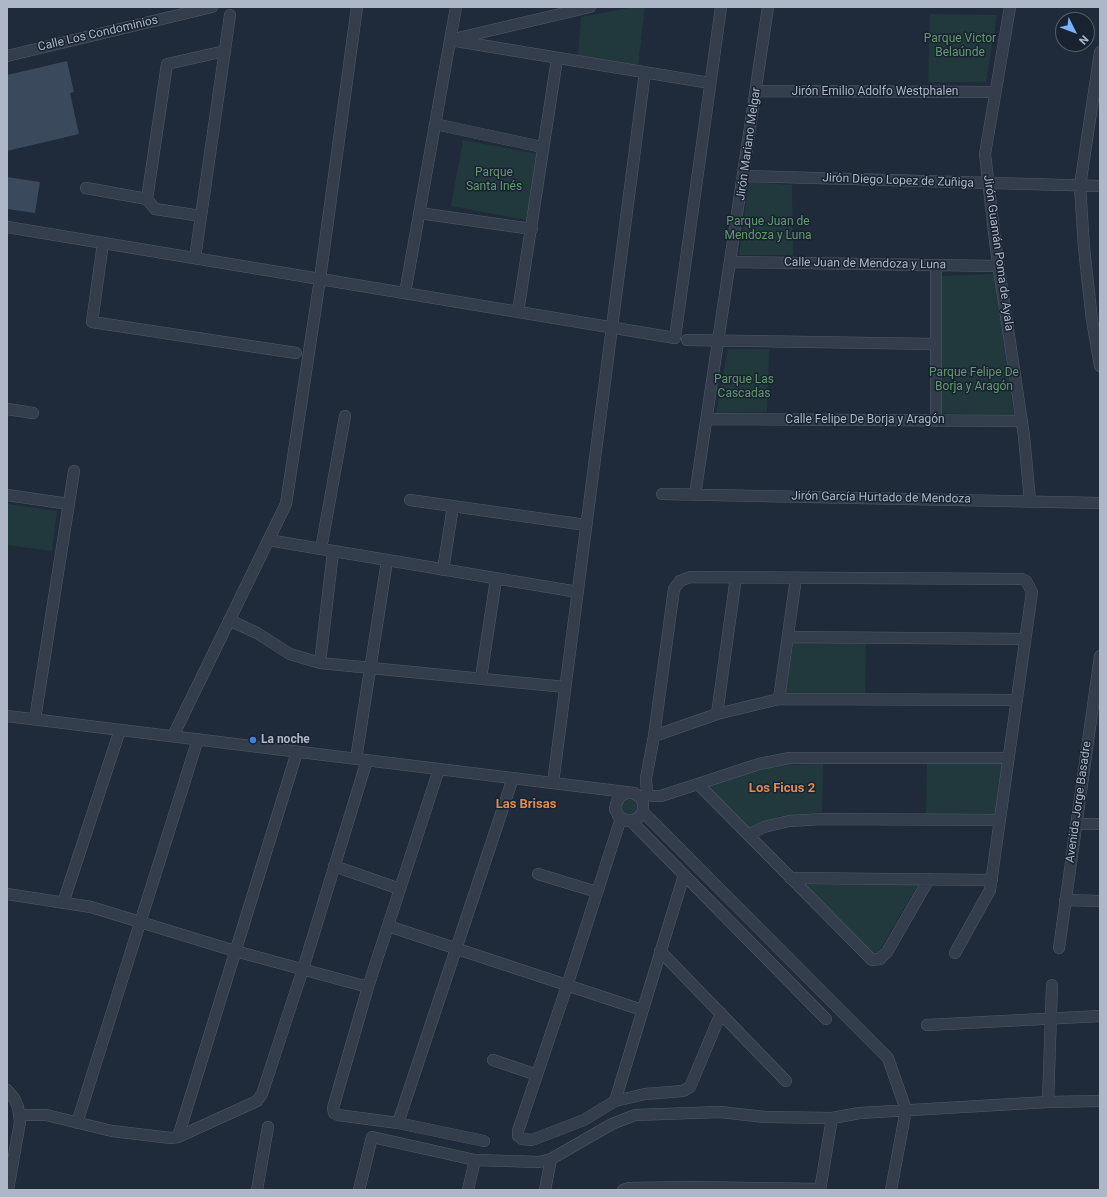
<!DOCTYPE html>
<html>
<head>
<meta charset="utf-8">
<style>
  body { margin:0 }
  #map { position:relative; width:1107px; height:1197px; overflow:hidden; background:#1f2b3b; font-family:Roboto,sans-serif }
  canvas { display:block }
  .frame { position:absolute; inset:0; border:8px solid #adb7c8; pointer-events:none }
  .north { position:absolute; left:1055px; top:12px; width:40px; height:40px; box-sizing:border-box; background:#182230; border:1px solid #545e6d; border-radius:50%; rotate:132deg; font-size:11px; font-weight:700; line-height:16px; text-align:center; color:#adb7c8 }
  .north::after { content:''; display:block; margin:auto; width:14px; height:18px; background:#7bafff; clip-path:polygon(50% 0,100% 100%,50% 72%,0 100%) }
</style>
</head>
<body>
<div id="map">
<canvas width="1107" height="1197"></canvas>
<div class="frame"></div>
<div class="north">N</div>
</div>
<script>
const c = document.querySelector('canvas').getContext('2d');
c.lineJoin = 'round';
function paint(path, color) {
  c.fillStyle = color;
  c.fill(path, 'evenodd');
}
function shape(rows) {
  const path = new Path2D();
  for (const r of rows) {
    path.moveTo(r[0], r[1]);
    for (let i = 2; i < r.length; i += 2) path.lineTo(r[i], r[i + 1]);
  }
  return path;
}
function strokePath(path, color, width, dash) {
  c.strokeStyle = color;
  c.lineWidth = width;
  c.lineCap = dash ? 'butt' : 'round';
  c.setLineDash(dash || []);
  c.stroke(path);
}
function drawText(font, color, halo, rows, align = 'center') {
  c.font = font + ' Roboto,sans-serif';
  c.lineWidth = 3;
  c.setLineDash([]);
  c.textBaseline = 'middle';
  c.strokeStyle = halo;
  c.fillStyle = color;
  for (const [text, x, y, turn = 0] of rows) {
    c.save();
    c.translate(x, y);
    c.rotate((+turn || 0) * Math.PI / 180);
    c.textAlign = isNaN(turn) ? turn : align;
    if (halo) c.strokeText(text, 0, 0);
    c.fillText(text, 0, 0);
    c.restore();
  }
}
paint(shape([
  [633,7,645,7,638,65,578,55,581,17],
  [930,14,997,15,986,82,928,82],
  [463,140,538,154,526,220,451,206],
  [749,182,792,185,793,255,739,255],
  [994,274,1014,416,940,413,940,276],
  [728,349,769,349,767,412,716,413],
  [7,504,57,511,52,551,7,545],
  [792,642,866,643,865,694,785,693],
  [927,763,1003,763,996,815,926,815],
  [823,764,822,812,780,816,748,829,707,786,758,770,791,765],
  [625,797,635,797,640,806,632,818,620,812,620,802],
  [806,885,918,885,876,956]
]), '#21393c');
paint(shape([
  [67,61,74,92,70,93,79,134,7,151,7,75],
  [7,177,40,182,35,213,7,209]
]), '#3a495b');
const minor = shape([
  [1010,7,985,154,996,249,1024,436,1030,501],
  [454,39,590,7],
  [450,40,710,83],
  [1100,52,1080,186,1084,248,1092,320,1100,366],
  [7,56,212,7],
  [756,91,994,92],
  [435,124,542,147],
  [744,176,1100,186],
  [86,188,147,199,155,209,201,216],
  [147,199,167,64,225,51],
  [419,213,532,229],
  [7,227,675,338,721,7],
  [103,243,92,322,296,353],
  [195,258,230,15],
  [731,262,999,266],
  [405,293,456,7],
  [518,312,557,59],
  [687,340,935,344],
  [7,409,33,413],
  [707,419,1022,421],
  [936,421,936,265],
  [662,494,1100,503],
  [7,495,69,504],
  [695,495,768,7],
  [410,500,586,525],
  [268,540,578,592],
  [321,549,345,416],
  [443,570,453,506],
  [229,620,257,633,290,654,320,663,565,687],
  [788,637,1025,639],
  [320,663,333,552],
  [481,678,496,579],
  [779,699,796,578],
  [717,714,736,577],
  [7,716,634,793,641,798,643,803,643,812,637,819,628,821,619,817,615,809,616,804,620,796,629,792],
  [35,719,74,471],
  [173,736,286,504,320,279,357,7],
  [654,736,717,714,779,699,1017,700],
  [356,759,387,561],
  [439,769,368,987,333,1108,334,1113,338,1115,398,1123,513,778],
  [553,783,645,72],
  [698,784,872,960,880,959,887,952,929,879],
  [647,794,646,778,654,736,674,589,680,581,690,577,1022,579,1026,581,1032,592,990,890,955,953],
  [647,794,653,796,661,796,759,764,790,758,1009,758],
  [643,812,888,1058,906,1110,891,1190],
  [621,818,567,986,518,1131,518,1136,522,1139,532,1140,584,1120,615,1101,645,1094,683,1091,690,1087,721,1013],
  [631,821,826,1019],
  [1076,824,1100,824],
  [748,835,764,827,789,821,822,819,1000,820],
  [334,866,400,889],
  [538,874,597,892],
  [790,878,992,880],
  [7,894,91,907,235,951,368,987],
  [1065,900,1100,901],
  [63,903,120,730],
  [388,926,642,1010],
  [1059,948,1100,656],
  [660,951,786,1081],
  [927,1025,1100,1016],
  [493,1060,537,1075],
  [7,1090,14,1098,18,1107,20,1122,8,1190],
  [615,1101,684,875],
  [1048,1102,1052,985],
  [19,1115,46,1115,112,1131,171,1138,178,1137,257,1101,262,1094,303,969,367,760],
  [77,1123,198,739],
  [398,1123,484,1141],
  [178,1137,297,752],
  [257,1190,268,1127],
  [359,1190,372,1137,475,1160,539,1162,551,1159],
  [468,1190,475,1160],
  [545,1190,551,1159,612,1124,635,1115,720,1112,765,1117,832,1118,860,1113,1048,1102,1100,1101],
  [623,1190,629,1188,688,1187,820,1189],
  [820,1190,832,1118]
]);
strokePath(minor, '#505a69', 12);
strokePath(minor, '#333d4b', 11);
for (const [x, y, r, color] of [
  [253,740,4,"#3f7fe0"]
]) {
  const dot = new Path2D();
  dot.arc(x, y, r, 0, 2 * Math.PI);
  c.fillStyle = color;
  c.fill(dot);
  strokePath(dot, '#182230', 1.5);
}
drawText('12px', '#adb7c8', '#182230', [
  ["Calle Los Condominios",98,34,-13],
  ["Jirón Emilio Adolfo Westphalen",875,92],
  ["Jirón Mariano Melgar",749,144,-82],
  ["Jirón Diego Lopez de Zuñiga",898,181,2],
  ["Jirón Guamán Poma de Ayala",998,253,82],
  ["Calle Juan de Mendoza y Luna",865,264,1],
  ["Calle Felipe De Borja y Aragón",865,420],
  ["Jirón García Hurtado de Mendoza",881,498,1],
  ["Avenida Jorge Basadre",1079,802,-82]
]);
drawText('12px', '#629b6f', '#182230', [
  ["Parque Victor",960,39],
  ["Belaúnde",960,53],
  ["Parque",494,173],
  ["Santa Inés",494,187],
  ["Parque Juan de",768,222],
  ["Mendoza y Luna",768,236],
  ["Parque Felipe De",974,373],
  ["Borja y Aragón",974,387],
  ["Parque Las",744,380],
  ["Cascadas",744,394]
]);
drawText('bold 12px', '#adb7c8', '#182230', [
  ["La noche",261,740]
], 'left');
drawText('bold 13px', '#de8d51', '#182230', [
  ["Los Ficus 2",782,789],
  ["Las Brisas",526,805]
]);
</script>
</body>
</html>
